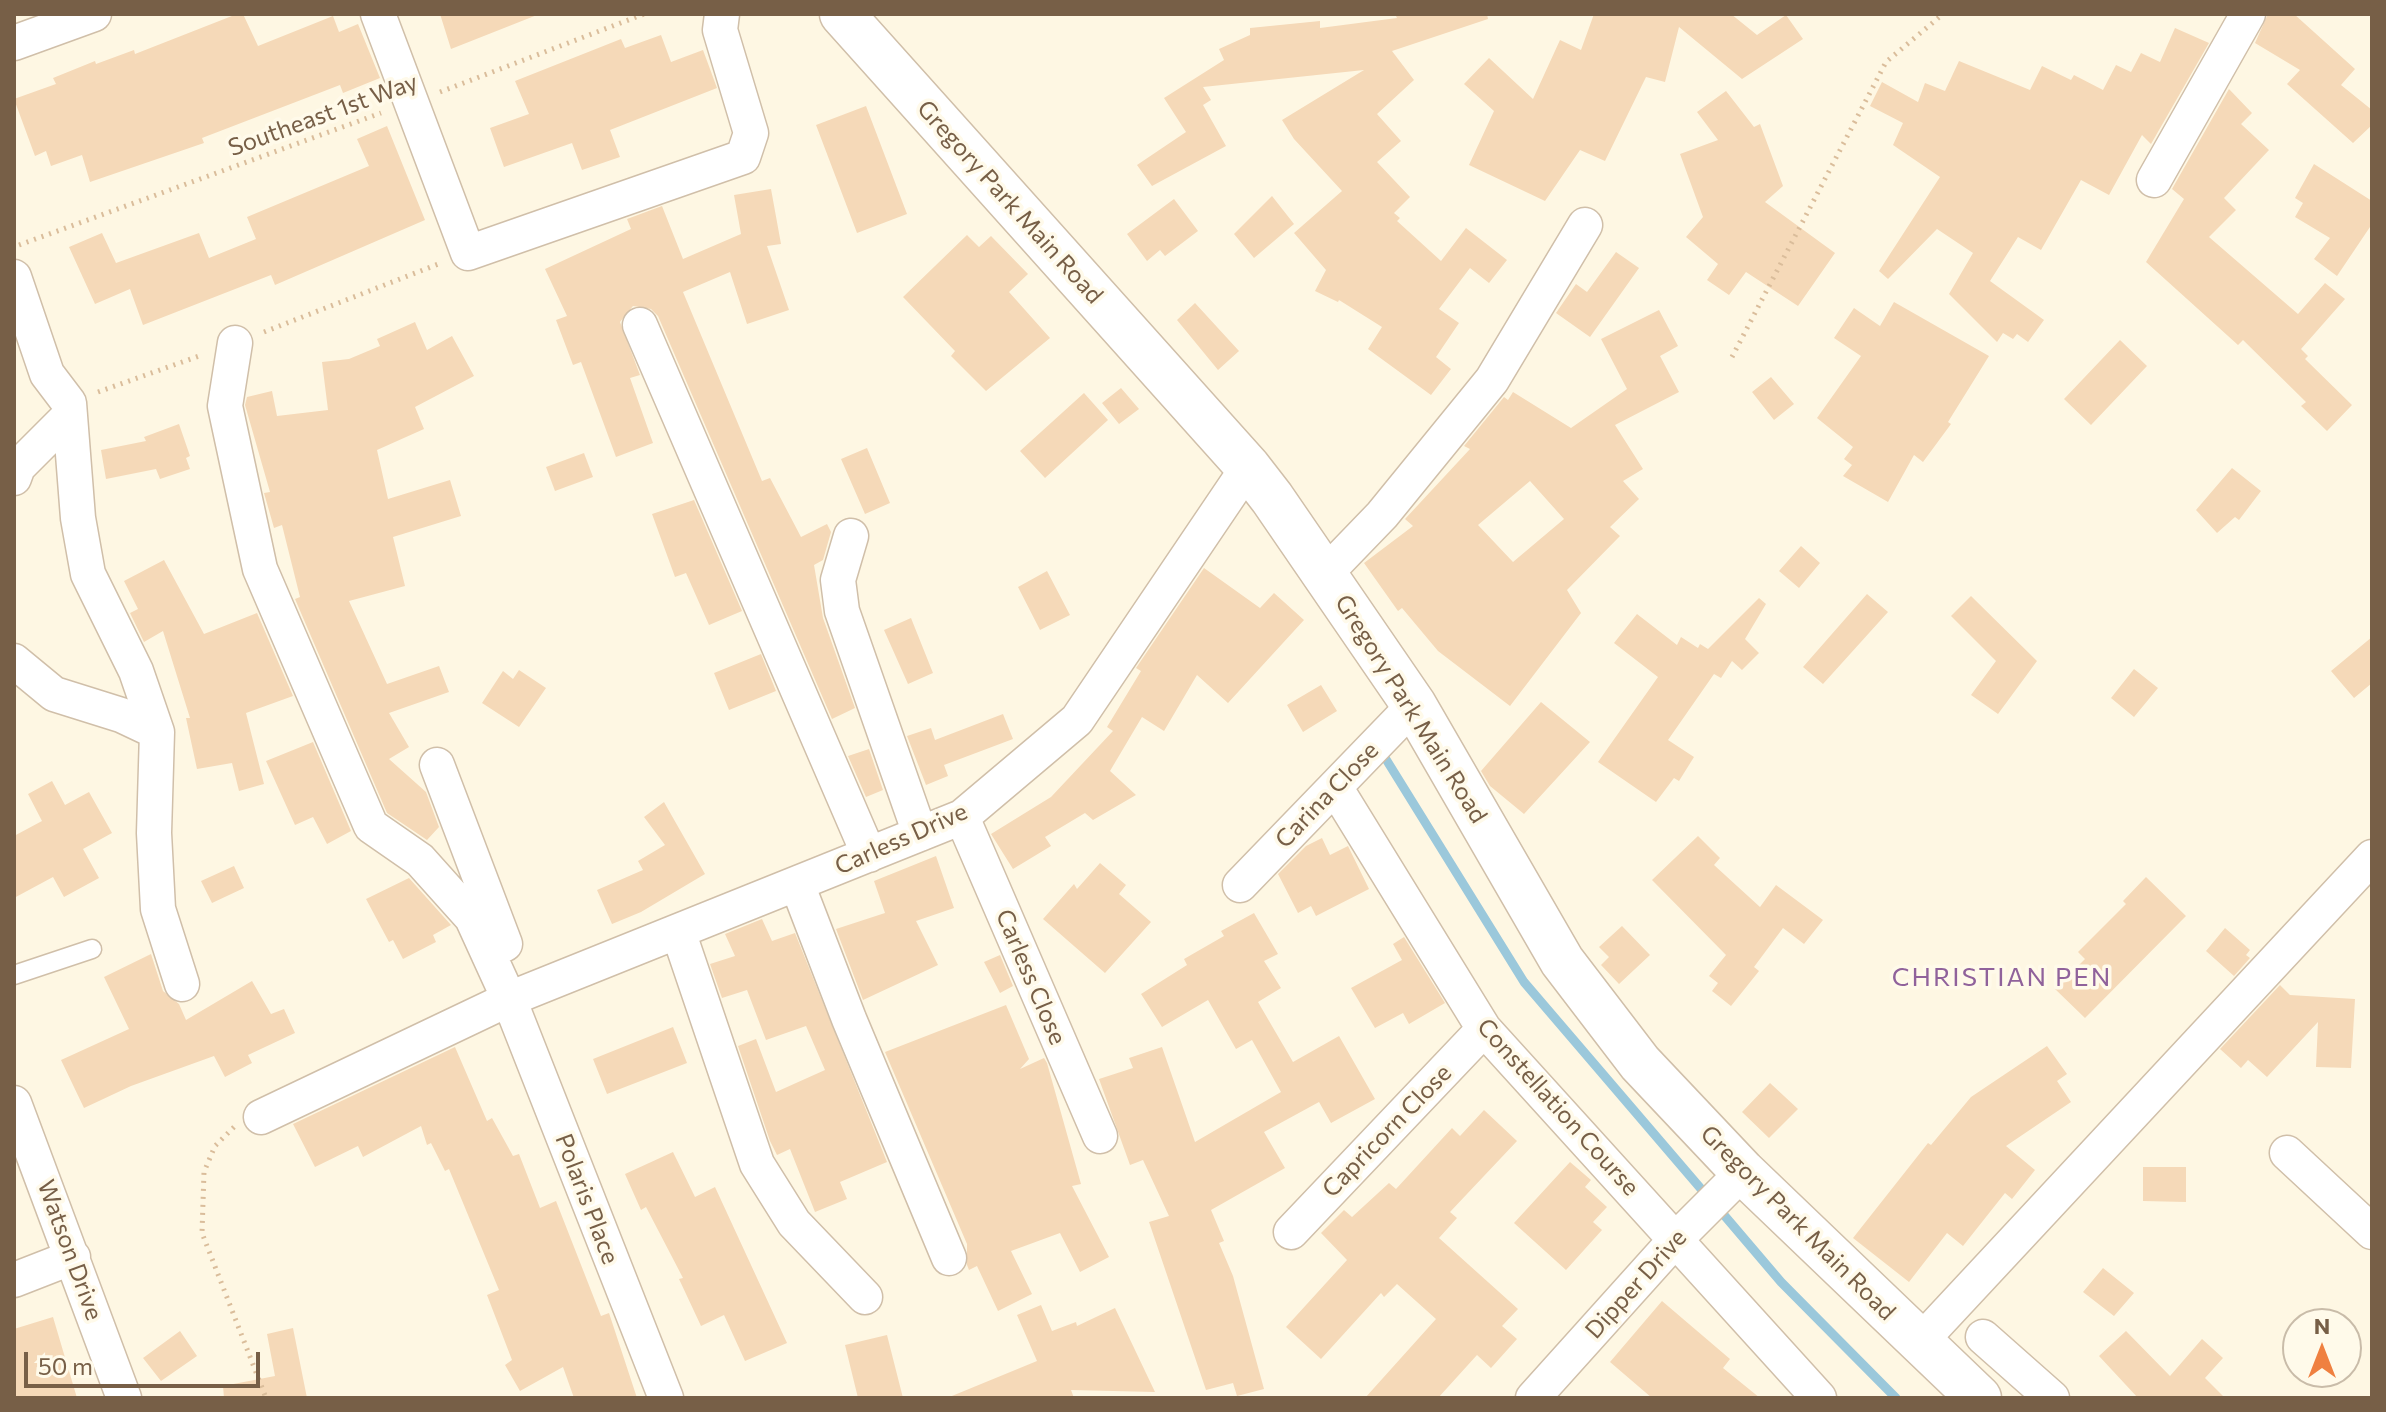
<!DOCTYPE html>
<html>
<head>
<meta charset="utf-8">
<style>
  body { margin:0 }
  #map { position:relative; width:2386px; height:1412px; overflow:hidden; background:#fef7e3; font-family:Commissioner,sans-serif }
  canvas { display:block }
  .frame { position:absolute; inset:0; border:16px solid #775f47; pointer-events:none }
  .north { position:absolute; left:2282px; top:1308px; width:80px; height:80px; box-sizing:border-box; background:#fffaea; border:2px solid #c9bca9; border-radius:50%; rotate:0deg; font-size:22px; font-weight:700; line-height:32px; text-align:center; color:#775f47 }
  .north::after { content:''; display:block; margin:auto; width:28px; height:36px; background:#ef8040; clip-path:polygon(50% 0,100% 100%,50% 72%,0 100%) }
  .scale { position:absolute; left:24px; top:1352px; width:236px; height:36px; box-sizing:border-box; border:4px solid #775f47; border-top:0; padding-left:10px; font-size:24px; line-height:28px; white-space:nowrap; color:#775f47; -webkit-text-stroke:6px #fffaea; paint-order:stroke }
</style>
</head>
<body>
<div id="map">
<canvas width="2386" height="1412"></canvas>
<div class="frame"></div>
<div class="north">N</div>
<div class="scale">50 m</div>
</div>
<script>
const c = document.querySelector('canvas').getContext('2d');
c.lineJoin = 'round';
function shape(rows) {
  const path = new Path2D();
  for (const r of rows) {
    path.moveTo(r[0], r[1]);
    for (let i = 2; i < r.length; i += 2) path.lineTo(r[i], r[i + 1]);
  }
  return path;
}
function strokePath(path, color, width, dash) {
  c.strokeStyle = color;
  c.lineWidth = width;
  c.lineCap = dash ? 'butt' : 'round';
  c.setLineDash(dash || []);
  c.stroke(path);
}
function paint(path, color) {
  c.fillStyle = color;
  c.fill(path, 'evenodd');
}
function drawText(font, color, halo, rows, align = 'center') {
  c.font = font + ' Commissioner,sans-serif';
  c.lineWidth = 7;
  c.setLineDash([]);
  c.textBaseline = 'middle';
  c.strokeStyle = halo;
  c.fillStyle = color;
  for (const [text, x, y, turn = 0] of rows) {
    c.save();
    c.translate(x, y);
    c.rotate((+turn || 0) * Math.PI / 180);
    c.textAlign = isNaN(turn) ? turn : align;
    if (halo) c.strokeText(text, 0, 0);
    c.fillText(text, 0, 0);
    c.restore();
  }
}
strokePath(shape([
  [1384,756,1524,982,1708,1197],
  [1718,1208,1781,1282,1896,1398]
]), '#9bc8db', 9);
paint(shape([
  [237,14,243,14,258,46,333,16,339,32,358,24,380,78,343,93,340,85,202,138,204,143,90,182,82,155,51,166,46,151,35,156,14,99,56,84,53,78,95,61,96,64,134,50,135,54],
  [440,14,537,14,537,15,451,49],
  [1395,14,1487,14,1488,19,1392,51,1414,80,1377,114,1401,141,1377,162,1410,197,1394,213,1400,218,1397,221,1441,261,1466,228,1507,260,1489,283,1470,268,1439,309,1459,323,1436,357,1451,369,1431,395,1368,349,1382,327,1339,300,1338,302,1315,291,1326,270,1294,233,1342,191,1294,139,1282,120,1364,70,1203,87,1211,100,1203,105,1226,146,1152,186,1137,165,1186,132,1164,98,1224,60,1219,49,1250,35,1250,28,1320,21,1320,28,1397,18],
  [1594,14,1731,14,1757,35,1786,15,1803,39,1742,79,1679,27,1665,82,1646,77,1605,161,1580,150,1545,201,1469,165,1494,111,1464,84,1489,58,1533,99,1560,40,1581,50],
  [2268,14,2294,14,2355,69,2341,85,2372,110,2372,125,2353,143,2287,84,2300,70,2255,43],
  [2175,28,2209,43,2151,144,2142,135,2109,195,2081,180,2041,250,2018,237,1990,281,2044,320,2028,342,2017,334,2013,339,2003,333,1997,342,1949,294,1973,253,1937,229,1888,279,1879,271,1940,177,1893,145,1903,123,1870,106,1882,82,1918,102,1925,83,1945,91,1959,61,2030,90,2042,66,2071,80,2074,75,2103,90,2116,65,2131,72,2141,53,2160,62],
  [661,35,671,62,703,50,717,88,610,130,620,157,582,170,572,143,504,167,490,128,529,114,515,81,621,39,625,48],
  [2229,89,2252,113,2241,124,2269,150,2224,198,2236,210,2209,237,2298,314,2325,283,2345,299,2301,349,2308,356,2305,359,2352,405,2327,431,2301,406,2306,402,2243,340,2238,345,2146,262,2184,199,2172,189],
  [1726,91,1754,127,1760,124,1783,186,1765,202,1835,253,1798,306,1746,272,1729,295,1707,280,1718,264,1686,237,1703,217,1680,154,1718,140,1697,112],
  [866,106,907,214,857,233,816,125],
  [387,126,425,220,275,285,271,275,143,325,130,289,95,304,69,247,102,233,116,263,199,233,209,258,256,239,247,217,369,166,357,139],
  [2314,164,2372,201,2372,224,2337,276,2314,259,2330,238,2295,217,2303,203,2295,198],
  [771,189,781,244,767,246,789,310,747,324,730,272,683,292,762,481,770,478,801,537,827,524,831,532,823,560,814,565,823,618,855,708,832,719,658,316,651,309,633,306,620,322,640,375,630,378,653,443,616,457,581,362,573,365,556,320,567,316,545,269,631,229,627,219,662,206,683,259,741,234,734,195],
  [1272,196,1294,224,1254,258,1234,234],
  [1174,199,1198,231,1165,256,1160,250,1147,261,1127,234],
  [967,235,979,247,991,236,1028,274,1009,292,1050,338,986,391,951,356,955,351,903,297],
  [1616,252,1639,268,1590,337,1556,313,1576,284,1587,292],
  [1894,302,1989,356,1948,422,1951,424,1923,462,1914,455,1888,502,1843,476,1852,465,1844,459,1853,447,1817,418,1861,356,1834,338,1854,308,1880,326],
  [1195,303,1239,351,1218,370,1177,320],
  [1659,310,1678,346,1660,356,1679,392,1615,425,1643,469,1623,481,1639,499,1610,527,1620,536,1567,590,1581,613,1510,706,1438,651,1402,608,1398,611,1364,563,1413,526,1405,519,1470,449,1464,446,1504,397,1508,400,1513,392,1571,428,1627,389,1601,339],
  [1530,481,1564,519,1513,562,1478,525],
  [415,322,427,350,452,336,474,376,415,407,424,429,377,450,388,499,450,480,461,516,393,537,405,586,349,601,387,684,439,666,449,692,389,713,409,747,389,759,426,792,439,827,427,840,387,813,295,599,300,597,282,525,274,528,264,493,270,492,245,405,247,397,272,391,277,416,328,410,322,362,349,359,380,346,377,339],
  [2120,340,2147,366,2091,425,2064,399],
  [1771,377,1794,404,1774,420,1752,392],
  [1121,388,1139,409,1119,424,1102,403],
  [1084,393,1108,420,1045,478,1020,451],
  [179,424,190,456,186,458,190,469,160,479,156,469,106,479,101,450,146,441,144,437],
  [867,448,890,503,865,514,841,459],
  [584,453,593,477,555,491,546,467],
  [2232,468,2261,491,2239,520,2235,517,2217,533,2196,510],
  [694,500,742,611,709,625,686,573,675,577,652,514],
  [1801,546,1820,563,1799,588,1779,571],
  [164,560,204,634,257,613,293,696,246,713,264,784,239,791,232,763,197,769,186,718,190,718,163,631,144,642,130,613,138,609,124,581],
  [1204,568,1260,608,1274,593,1304,620,1228,703,1197,675,1164,731,1142,717,1110,771,1136,795,1093,820,1085,813,1045,837,1051,846,1013,869,991,834,1051,797,1113,731,1107,727,1141,671,1136,668],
  [1047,571,1070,615,1040,630,1018,587],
  [1867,594,1888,612,1823,684,1803,667],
  [1971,596,2037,661,1998,714,1971,695,1996,661,1951,616],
  [1759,598,1766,604,1745,639,1759,653,1742,670,1732,661,1721,678,1714,674,1668,740,1694,757,1679,781,1674,778,1656,802,1598,762,1658,677,1614,643,1637,614,1677,645,1681,637,1698,648,1700,644,1708,649],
  [911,618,933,673,908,684,884,630],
  [2372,637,2372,683,2354,698,2331,671],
  [761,654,776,691,729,710,714,673],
  [2134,669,2158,688,2134,717,2111,698],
  [519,670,546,688,519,727,482,703,503,671,513,679],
  [1321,685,1337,711,1303,732,1287,705],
  [1541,702,1590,742,1524,814,1490,786,1481,771],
  [1003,714,1013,739,944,765,948,776,926,785,907,736,931,728,935,740],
  [313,742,351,831,327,844,313,817,295,825,266,761],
  [869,749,883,790,866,797,848,756],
  [52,781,65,805,89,792,112,833,83,849,99,878,64,897,53,877,14,898,14,836,42,821,28,794],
  [664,802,705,874,641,912,612,924,597,890,643,870,638,861,665,845,644,817],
  [1698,836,1720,858,1714,865,1760,907,1776,885,1823,920,1804,944,1783,928,1754,967,1759,971,1731,1006,1712,991,1718,983,1709,976,1726,955,1652,880],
  [1322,838,1330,855,1348,846,1369,889,1316,916,1311,906,1298,913,1278,874,1306,846],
  [936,856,954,908,916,921,938,965,863,1000,836,929,885,913,874,881],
  [1100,863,1126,885,1119,894,1151,922,1105,973,1043,919,1074,884,1077,889],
  [234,866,244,888,212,903,201,881],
  [2146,877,2186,916,2085,1018,2055,989,2085,959,2078,952,2126,904,2123,901],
  [409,878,451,925,433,935,436,942,403,959,393,940,389,942,366,899],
  [1254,913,1278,954,1264,961,1281,988,1258,1002,1293,1062,1339,1036,1375,1099,1331,1123,1319,1102,1264,1132,1285,1168,1211,1210,1224,1241,1219,1243,1233,1276,1264,1389,1237,1396,1233,1383,1206,1390,1149,1222,1169,1216,1143,1160,1130,1165,1099,1079,1133,1068,1129,1058,1162,1047,1195,1142,1281,1092,1252,1040,1236,1049,1208,1000,1162,1027,1141,994,1187,965,1184,959,1224,936,1221,931],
  [762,919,772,941,795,933,887,1162,840,1182,847,1199,815,1212,790,1149,777,1155,770,1141,738,1046,756,1039,776,1092,825,1070,806,1026,766,1040,747,990,722,998,710,964,735,956,725,934],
  [1622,926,1650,955,1619,984,1601,965,1609,957,1599,947],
  [2225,928,2250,950,2246,955,2250,958,2234,976,2206,951],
  [1404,937,1445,1003,1409,1024,1403,1013,1375,1028,1351,988,1402,960,1393,944],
  [151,954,163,991,179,1004,186,1020,252,981,271,1014,284,1009,295,1033,248,1055,252,1063,225,1077,214,1056,131,1086,84,1108,61,1060,129,1029,104,977],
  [1000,955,1013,986,1000,993,984,962],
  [2280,985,2290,995,2355,999,2351,1068,2316,1067,2318,1022,2267,1077,2248,1060,2241,1068,2220,1049],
  [1006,1005,1029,1059,1020,1069,1044,1058,1047,1063,1081,1184,1072,1186,1109,1257,1080,1272,1060,1233,1011,1251,1032,1294,998,1311,977,1266,969,1270,967,1265,967,1244,885,1052],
  [673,1027,687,1063,607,1094,593,1059],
  [2047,1046,2067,1074,2057,1081,2071,1102,2006,1146,2035,1170,2012,1199,2005,1193,1963,1246,1947,1233,1909,1282,1853,1238,1928,1143,1931,1145,1971,1097],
  [455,1047,487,1121,492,1118,513,1156,519,1154,540,1208,556,1201,601,1316,609,1313,637,1398,574,1398,563,1367,520,1391,505,1365,512,1360,487,1295,499,1290,449,1169,445,1171,431,1143,427,1145,421,1126,363,1157,358,1146,315,1167,293,1124],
  [1770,1083,1798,1109,1769,1138,1742,1112],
  [1484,1110,1517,1141,1450,1212,1457,1218,1439,1238,1518,1309,1502,1326,1517,1339,1491,1368,1477,1355,1438,1398,1365,1398,1436,1319,1397,1284,1384,1297,1381,1293,1321,1359,1286,1327,1347,1260,1321,1233,1344,1210,1352,1217,1389,1183,1396,1189,1452,1128,1460,1136],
  [673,1152,695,1197,715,1187,787,1343,745,1361,724,1315,701,1326,679,1279,683,1278,646,1207,641,1210,625,1174],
  [1570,1162,1591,1180,1585,1187,1607,1207,1593,1222,1602,1230,1566,1270,1514,1223],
  [2143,1167,2186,1167,2186,1202,2143,1201],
  [2103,1268,2134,1293,2114,1316,2083,1292],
  [1662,1301,1730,1359,1723,1368,1760,1398,1652,1398,1610,1362],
  [1041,1305,1052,1331,1076,1322,1077,1326,1115,1308,1155,1392,1071,1390,1074,1398,947,1398,1037,1361,1017,1315],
  [53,1317,77,1398,14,1398,14,1329],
  [293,1328,307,1398,224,1398,223,1386,275,1376,267,1334],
  [180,1331,197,1356,161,1381,143,1358],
  [2126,1331,2170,1376,2202,1339,2223,1358,2205,1378,2225,1398,2138,1398,2099,1356],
  [887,1335,903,1398,858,1398,845,1345]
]), '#f5d9b8');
const service = shape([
  [14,975,92,949]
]);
const minor = shape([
  [378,14,468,253,743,157,751,133,720,30,722,14],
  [14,43,94,14],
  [2154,180,2248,14],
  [14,277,47,374,69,403,78,518,88,574,136,671,157,732,154,833,158,909,182,984],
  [640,325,869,855],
  [235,343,225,406,260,569,371,826,420,860,472,918,509,999,666,1398],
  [14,478,18,467,70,415],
  [851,536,838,580,842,611,920,834],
  [1326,573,1382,515,1492,380,1585,225],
  [14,661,54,694,121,715,157,732],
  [437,765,505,944],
  [1335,787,1484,1029,1819,1398],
  [962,817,1100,1136],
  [797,884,849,1019,949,1258],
  [1240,885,1414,705],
  [678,931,757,1164,794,1223,865,1297],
  [14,1103,124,1398],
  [261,1117,509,999,962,817,1077,720,1248,467],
  [2287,1153,2372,1232],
  [1291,1232,1484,1029],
  [14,1280,73,1257],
  [1983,1337,2052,1398],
  [1919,1343,2372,857],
  [1533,1398,1676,1239,1743,1172]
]);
const tertiary = shape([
  [842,14,1248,467,1272,498,1414,705,1562,961,1640,1063,1743,1172,1979,1398]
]);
strokePath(service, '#d0bfa9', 21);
strokePath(minor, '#d0bfa9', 37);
strokePath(tertiary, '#d0bfa9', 47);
strokePath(shape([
  [440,92,644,14],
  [19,245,381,113],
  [264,332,441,263],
  [1732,357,1886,62,1943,14],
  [98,392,202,355],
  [234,1127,215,1146,204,1172,202,1233,266,1398]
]), '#dabd9b', 5, [2, 6]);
strokePath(service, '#fff', 18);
strokePath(minor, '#fff', 34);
strokePath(tertiary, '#fff', 44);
drawText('24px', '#775f47', '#fffaea', [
  ["Southeast 1st Way",323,115,-20],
  ["Gregory Park Main Road",1010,202,48],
  ["Gregory Park Main Road",1411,709,58],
  ["Carina Close",1327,795,-46],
  ["Carless Drive",901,839,-24],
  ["Carless Close",1031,977,67],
  ["Constellation Course",1558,1107,48],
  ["Capricorn Close",1387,1131,-46],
  ["Polaris Place",587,1199,69],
  ["Gregory Park Main Road",1798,1223,45],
  ["Watson Drive",70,1250,70],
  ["Dipper Drive",1636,1284,-48]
]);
c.letterSpacing = '2px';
drawText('26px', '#90629b', '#fffaea', [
  ["CHRISTIAN PEN",2002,977]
]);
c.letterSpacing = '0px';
</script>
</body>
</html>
